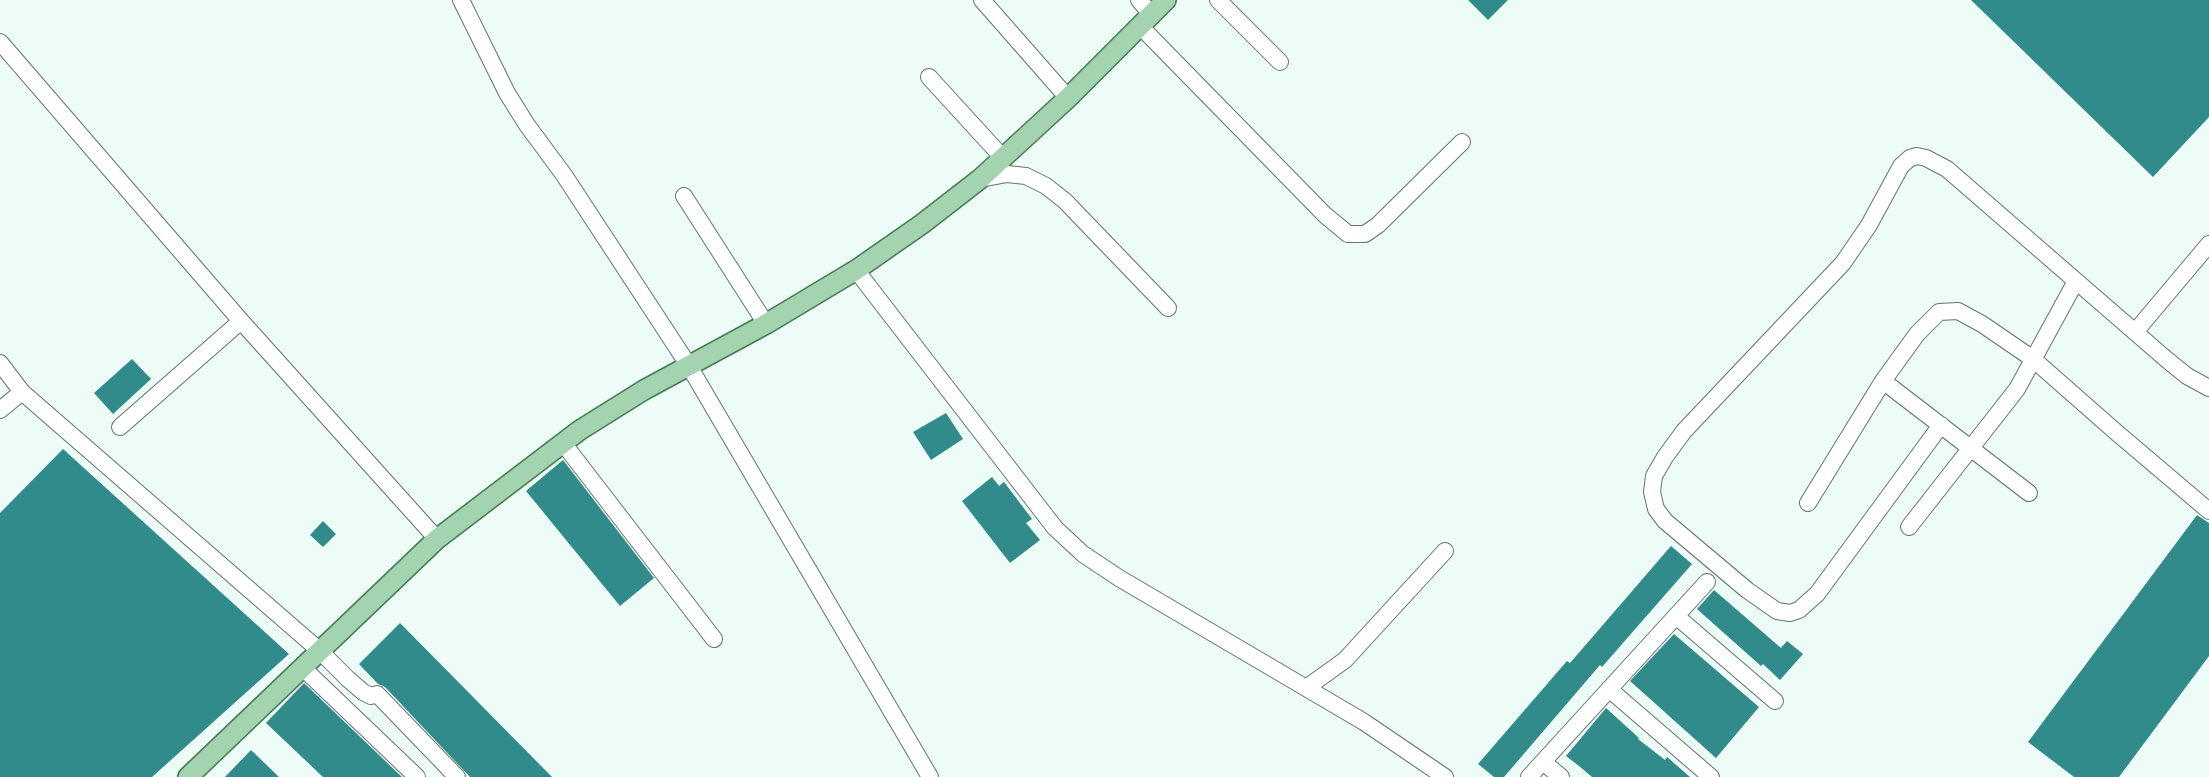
<!DOCTYPE html>
<html>
<head>
<meta charset="utf-8">
<style>
  body { margin:0 }
  canvas { display:block; background:#edfcf6 }
</style>
</head>
<body>
<canvas width="2209" height="777"></canvas>
<script>
const c = document.querySelector('canvas').getContext('2d');
c.lineJoin = 'round';
function paint(path, color) {
  c.fillStyle = color;
  c.fill(path, 'evenodd');
}
function shape(rows) {
  const path = new Path2D();
  for (const r of rows) {
    path.moveTo(r[0], r[1]);
    for (let i = 2; i < r.length; i += 2) path.lineTo(r[i], r[i + 1]);
  }
  return path;
}
function strokePath(path, color, width, dash) {
  c.strokeStyle = color;
  c.lineWidth = width;
  c.lineCap = dash ? 'butt' : 'round';
  c.setLineDash(dash || []);
  c.stroke(path);
}
paint(shape([
  [1468,0,1508,0,1488,20],
  [1971,0,2209,0,2209,117,2153,177],
  [132,359,151,379,113,414,94,393],
  [946,413,963,439,931,460,913,432],
  [63,449,289,654,152,777,0,777,0,513],
  [563,460,654,578,620,606,526,491],
  [992,477,999,486,1004,482,1032,519,1026,523,1040,540,1010,563,962,501],
  [2197,515,2209,523,2209,656,2119,777,2074,777,2028,742],
  [323,521,336,534,323,547,310,535],
  [1671,546,1692,564,1602,667,1600,665,1504,777,1494,777,1478,764,1567,661,1570,663],
  [1714,590,1781,648,1787,641,1803,654,1780,680,1763,664,1761,666,1697,609],
  [400,623,552,777,470,777,385,687,378,684,359,664],
  [1674,634,1759,707,1716,758,1630,681],
  [304,683,402,777,323,777,266,723],
  [1606,708,1639,738,1638,739,1665,760,1667,757,1690,777,1592,777,1579,766,1566,756],
  [251,750,279,777,225,777]
]), '#318b8b');
const minor = shape([
  [461,0,507,93,527,125,564,175,689,366,930,777],
  [982,0,1068,98],
  [1139,0,1152,15],
  [1218,0,1280,62],
  [1141,27,1325,215,1348,234,1365,234,1378,225,1462,142],
  [0,42,241,321,437,539],
  [929,77,1003,158],
  [980,179,1007,174,1026,176,1046,186,1065,201,1168,308],
  [684,196,766,324],
  [856,270,1055,528,1083,554,1119,578,1364,722,1445,777],
  [2135,332,2209,244],
  [0,363,22,392,320,651,348,679,363,692,371,696,377,694,457,777],
  [1883,381,2029,493],
  [0,410,22,392],
  [1941,425,1817,594,1799,610,1790,613,1777,611,1747,590,1665,521,1656,509,1652,492,1654,476,1665,457,1684,431,1843,263,1869,225,1901,166,1910,158,1917,156,1926,158,1947,169,2166,359,2187,376,2209,388],
  [120,427,241,321],
  [563,443,714,639],
  [1808,503,1883,381,1917,334,1939,312,1958,311,1982,324,2033,359,2116,432,2209,511],
  [1909,527,2017,389,2076,281],
  [1676,616,1775,701],
  [303,668,417,777],
  [1306,688,1345,660,1445,551],
  [1609,689,1711,777],
  [1543,762,1561,777],
  [1529,777,1707,582]
]);
const major = shape([
  [188,777,437,539,580,430,644,390,766,324,856,270,922,224,980,179,1068,98,1166,0]
]);
strokePath(minor, '#65726d', 18);
strokePath(major, '#457b53', 22);
strokePath(minor, '#fff', 16);
strokePath(major, '#a3d3af', 19);
</script>
</body>
</html>
